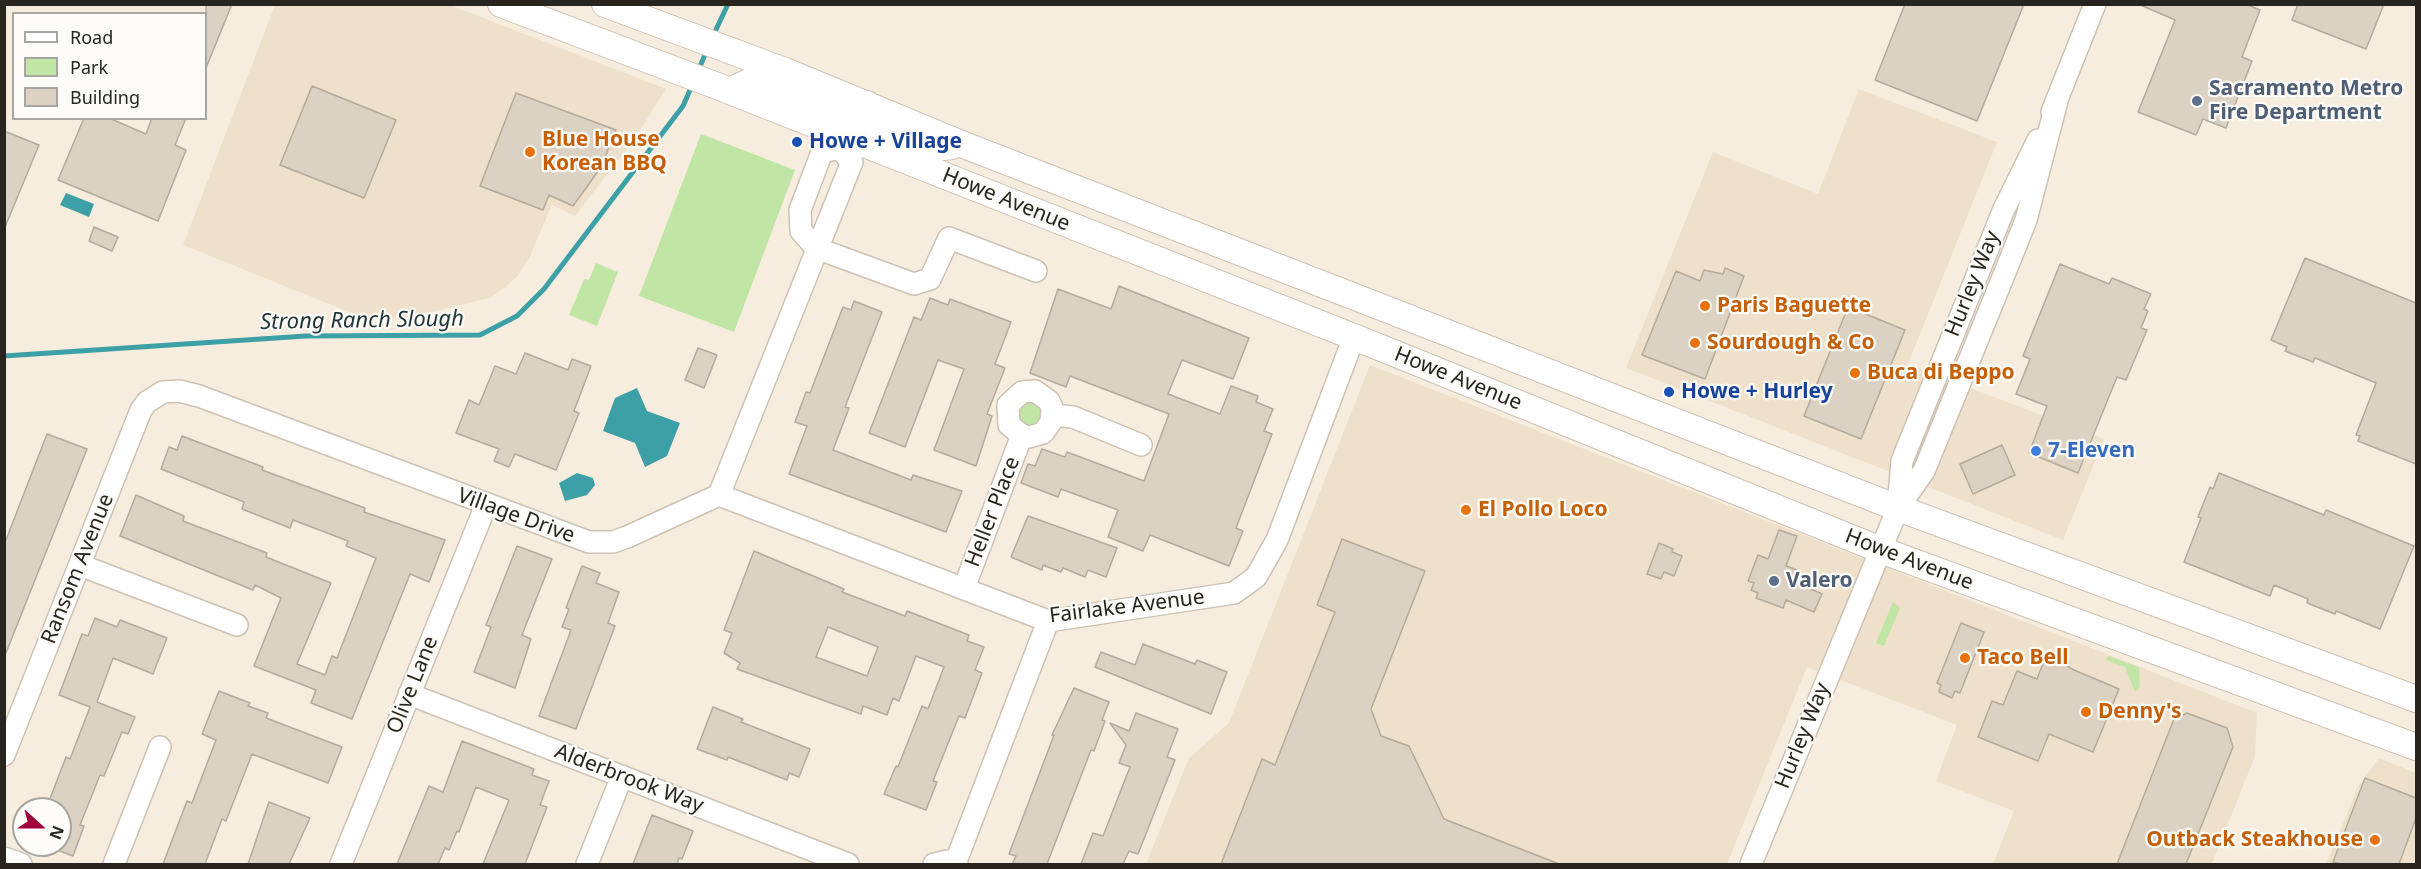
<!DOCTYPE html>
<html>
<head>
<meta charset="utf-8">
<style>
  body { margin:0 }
  #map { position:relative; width:2421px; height:869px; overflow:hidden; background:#f7edde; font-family:"Noto Sans",sans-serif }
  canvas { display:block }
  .frame { position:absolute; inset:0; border:6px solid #28251f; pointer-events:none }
  .legend { position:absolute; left:12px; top:12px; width:195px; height:108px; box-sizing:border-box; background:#fdfbf8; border:2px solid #a8a5a1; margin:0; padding:8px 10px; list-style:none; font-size:18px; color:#28251f }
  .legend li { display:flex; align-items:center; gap:12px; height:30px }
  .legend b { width:30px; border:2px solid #a8a5a1 }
  .north { position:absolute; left:12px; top:797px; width:60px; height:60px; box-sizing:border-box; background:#fdfbf8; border:2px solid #a8a5a1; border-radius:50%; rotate:111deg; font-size:16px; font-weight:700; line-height:24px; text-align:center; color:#28251f }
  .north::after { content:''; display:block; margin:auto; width:21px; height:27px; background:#a0013c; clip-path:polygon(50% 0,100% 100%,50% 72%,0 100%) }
</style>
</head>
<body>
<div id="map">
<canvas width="2421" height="869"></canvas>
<div class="frame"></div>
<ul class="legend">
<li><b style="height:8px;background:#fff"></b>Road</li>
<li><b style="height:16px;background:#c0e5a5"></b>Park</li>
<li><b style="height:16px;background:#dcd2c3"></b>Building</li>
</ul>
<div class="north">N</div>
</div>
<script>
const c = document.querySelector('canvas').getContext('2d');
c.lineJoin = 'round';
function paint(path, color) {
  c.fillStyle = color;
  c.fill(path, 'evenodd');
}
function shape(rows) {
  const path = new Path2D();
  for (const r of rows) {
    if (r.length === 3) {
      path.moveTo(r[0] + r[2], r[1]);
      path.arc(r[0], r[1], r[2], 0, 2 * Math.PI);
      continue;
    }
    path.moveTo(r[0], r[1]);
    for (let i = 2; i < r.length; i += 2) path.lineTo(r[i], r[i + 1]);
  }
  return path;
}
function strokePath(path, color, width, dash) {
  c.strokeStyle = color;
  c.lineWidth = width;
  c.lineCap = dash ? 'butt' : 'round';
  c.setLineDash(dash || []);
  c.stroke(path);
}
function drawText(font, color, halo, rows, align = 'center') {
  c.font = font + ' "Noto Sans",sans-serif';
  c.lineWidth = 4.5;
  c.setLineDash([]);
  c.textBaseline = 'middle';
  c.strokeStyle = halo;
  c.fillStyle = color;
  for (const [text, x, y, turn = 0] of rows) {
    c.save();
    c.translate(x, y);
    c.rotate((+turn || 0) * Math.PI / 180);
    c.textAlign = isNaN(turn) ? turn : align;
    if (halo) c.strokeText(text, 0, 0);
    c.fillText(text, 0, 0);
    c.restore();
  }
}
paint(shape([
  [275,5,450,5,666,89,633,141,575,216,552,205,530,256,518,276,504,288,490,298,406,318,364,318,183,245],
  [1859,89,1997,142,1908,364,2104,439,2063,540,1626,368,1713,152,1818,194],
  [1370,365,2257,713,2255,756,2212,864,1993,864,2014,811,1936,781,1957,725,1807,667,1727,864,1146,864,1189,758,1229,723],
  [2379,758,2416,773,2416,864,2326,864,2358,787]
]), '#eee0ca');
paint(shape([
  [701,134,795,170,734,332,639,296],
  [596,263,618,272,597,326,569,315,584,279,589,280],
  [1030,414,12],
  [1893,602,1900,608,1884,646,1876,643],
  [2108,656,2139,667,2140,687,2135,692,2125,667,2106,660]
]), '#c0e5a5');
paint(shape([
  [66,193,94,204,89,217,60,205],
  [637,388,647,411,680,423,667,456,645,467,635,443,603,431,615,398],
  [577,473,593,478,595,485,587,495,565,501,559,483]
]), '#3ca0a6');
strokePath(shape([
  [713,36,728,4],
  [698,71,707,50],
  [4,356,306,336,480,335,517,316,544,289,683,106,693,83]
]), '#3ca0a6', 5);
const building = shape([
  [206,4,232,4,206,68,206,4],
  [1905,4,2024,4,1977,121,1875,80,1905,4],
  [2138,4,2245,4,2260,10,2242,57,2252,61,2226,128,2203,119,2196,135,2138,112,2175,20,2138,4],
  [2298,4,2384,4,2366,49,2292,20,2298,4],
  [312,86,396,120,364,198,280,165,312,86],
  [516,93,616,130,601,167,573,206,549,195,543,210,480,186,516,93],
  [84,118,109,118,146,134,152,118,186,118,175,145,186,150,158,221,58,180,84,118],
  [4,131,39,145,5,227,4,227,4,131],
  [94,227,118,237,112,251,89,241,94,227],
  [2305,258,2416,303,2416,464,2358,441,2360,436,2356,435,2376,383,2315,358,2313,362,2285,351,2287,347,2271,340,2305,258],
  [2060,264,2109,284,2112,278,2151,294,2144,309,2148,311,2141,328,2147,330,2126,380,2117,377,2078,473,2029,453,2047,406,2016,394,2030,359,2023,356,2060,264],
  [1725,268,1744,276,1705,379,1642,355,1676,271,1700,281,1704,270,1723,274,1725,268],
  [1119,286,1249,338,1233,379,1182,360,1168,394,1220,414,1231,386,1258,396,1256,402,1273,409,1264,431,1272,434,1236,528,1243,531,1229,566,1150,535,1143,551,1108,537,1118,510,1061,489,1058,497,1021,483,1028,464,1035,466,1042,449,1065,457,1067,452,1144,481,1169,414,1070,376,1066,387,1030,373,1058,289,1111,309,1119,286],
  [930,298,948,305,950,299,1011,322,995,364,1005,368,987,414,992,416,976,466,934,450,964,369,938,360,905,447,869,433,914,317,921,320,930,298],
  [854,301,882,312,845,407,849,408,833,450,911,480,913,475,962,491,946,532,789,474,807,426,795,422,806,392,810,393,843,307,851,310,854,301],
  [1848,307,1905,330,1861,439,1804,416,1848,307],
  [698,348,717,355,704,388,685,380,698,348],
  [525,353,568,370,572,359,591,366,574,411,579,413,556,470,515,454,509,467,494,461,499,449,456,433,469,400,479,405,495,366,516,374,525,353],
  [47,434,87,449,4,658,4,545,47,434],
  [182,436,263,467,262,470,365,508,364,512,445,540,429,582,410,574,352,719,311,703,316,690,254,666,281,598,255,585,253,590,120,536,136,495,184,516,183,521,267,553,266,557,331,583,297,664,325,675,332,656,337,658,376,558,346,546,348,541,293,520,290,528,242,509,244,502,161,469,169,447,177,450,182,436],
  [2002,445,2015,475,1973,494,1960,464,2002,445],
  [2219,473,2324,515,2326,510,2414,546,2380,629,2336,611,2335,614,2307,603,2308,599,2274,585,2270,596,2184,562,2201,518,2198,517,2210,487,2213,489,2219,473],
  [1028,516,1117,548,1106,577,1088,570,1085,577,1063,568,1061,572,1043,565,1042,570,1011,557,1028,516],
  [1779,530,1797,536,1786,566,1797,570,1793,581,1822,594,1814,612,1786,600,1783,608,1756,598,1758,593,1751,590,1754,583,1748,581,1758,555,1768,559,1779,530],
  [1342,539,1425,571,1371,709,1381,736,1409,746,1444,819,1559,864,1221,864,1262,759,1275,765,1335,612,1317,605,1342,539],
  [1659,543,1673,549,1672,552,1682,556,1674,576,1664,572,1661,579,1647,574,1659,543],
  [517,546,552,559,522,635,531,639,515,688,474,672,491,627,486,625,517,546],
  [754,551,844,589,842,592,905,616,907,611,969,635,967,641,984,647,975,670,982,673,965,718,959,716,933,781,937,782,926,810,884,794,896,766,898,767,922,706,928,709,944,667,916,656,899,701,893,698,887,715,863,706,861,714,737,669,740,663,724,653,732,633,724,630,754,551],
  [828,627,878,647,867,676,816,657,828,627],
  [582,566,600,573,596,583,619,592,608,623,615,626,576,729,539,716,571,630,562,627,569,609,566,608,582,566],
  [95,618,117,627,120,620,167,638,153,674,113,658,97,702,135,717,128,734,122,732,104,776,100,775,80,825,84,826,73,856,60,851,60,809,46,809,66,757,70,759,90,707,59,695,82,634,88,636,95,618],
  [1961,623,1984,632,1960,693,1955,691,1952,698,1939,692,1941,685,1937,683,1961,623],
  [1143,644,1195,664,1197,660,1227,672,1211,714,1095,667,1101,652,1135,665,1143,644],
  [2047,653,2069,662,2067,666,2074,670,2119,689,2093,752,2049,734,2038,761,1978,737,1992,701,2003,705,2017,671,2037,679,2047,653],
  [1074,688,1109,702,1102,720,1105,721,1094,751,1091,750,1047,864,1012,864,1016,856,1009,854,1054,735,1052,735,1074,688],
  [219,691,250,703,248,706,268,713,266,718,342,747,328,783,252,754,226,821,222,819,205,864,163,864,187,801,192,803,216,740,202,734,219,691],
  [713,707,743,719,741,722,810,749,799,777,789,773,787,780,728,757,727,760,697,749,713,707],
  [1136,713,1178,729,1167,757,1175,760,1138,854,1129,851,1123,864,1081,864,1093,833,1103,836,1130,767,1119,763,1126,745,1110,723,1129,731,1136,713],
  [2187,713,2227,728,2233,747,2186,864,2117,864,2174,719,2187,713],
  [462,741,534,769,532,775,549,781,540,805,547,807,525,864,483,864,509,800,476,787,459,832,457,831,449,850,445,848,438,864,397,864,429,786,443,792,462,741],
  [2365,778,2416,798,2416,818,2399,864,2341,864,2333,862,2365,778],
  [269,802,310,818,289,864,248,864,269,802],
  [652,815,693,831,682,859,679,858,677,864,633,864,652,815]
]);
paint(building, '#dcd2c3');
strokePath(building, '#b4ab9c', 1.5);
const minor = shape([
  [2052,112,2095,4],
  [839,148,822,152,800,210,801,231,816,248,914,284,930,279,949,238,1036,271],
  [1053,415,1073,417,1141,445],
  [719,495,1048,621,1234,593,1256,577,1277,540,1354,337],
  [1898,507,1902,461,2004,209,2038,140],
  [80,565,237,625],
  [964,588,1022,435,1029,437,1043,433,1051,422,1052,408,1049,401,1035,391,1022,392,1008,405,1009,425,1022,435],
  [409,694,848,864],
  [4,755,141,410,147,402,163,392,179,391,199,396,589,542,613,542,627,537,719,495,852,162,839,148],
  [4,858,21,864],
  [114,864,160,747],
  [341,864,486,505],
  [587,864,622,776],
  [934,864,948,861,957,864],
  [955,864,1048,621],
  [1751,864,1898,508,1924,471,2008,265,2026,220,2057,101]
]);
const major = shape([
  [501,4,712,84,1354,337,1881,550,2416,747],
  [605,4,785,71,964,145,1898,508,2416,699],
  [730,91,753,80,837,112,861,110,867,104],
  [843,136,856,123,864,124,928,149,952,146]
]);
strokePath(minor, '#ccc2b3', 24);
strokePath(major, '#ccc2b3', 28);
strokePath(minor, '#fff', 21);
strokePath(major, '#fff', 26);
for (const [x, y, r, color] of [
  [2197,101,6,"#5c6f8a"],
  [797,142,6,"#1a4fb4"],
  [530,152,6,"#e8710a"],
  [1705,306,6,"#e8710a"],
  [1695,343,6,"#e8710a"],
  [1855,373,6,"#e8710a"],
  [1669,392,6,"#1a4fb4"],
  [2036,451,6,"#3f7fe0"],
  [1466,510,6,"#e8710a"],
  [1774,581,6,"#5c6f8a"],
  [1965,658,6,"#e8710a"],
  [2086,712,6,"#e8710a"],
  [2375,840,6,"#e8710a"]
]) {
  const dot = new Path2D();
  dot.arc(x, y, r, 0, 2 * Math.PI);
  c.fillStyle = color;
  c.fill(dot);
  strokePath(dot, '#fdfbf8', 2);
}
drawText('bold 21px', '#4e5e75', '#fdfbf8', [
  ["Sacramento Metro",2209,89],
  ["Fire Department",2209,113],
  ["Valero",1786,581]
], 'left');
drawText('bold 21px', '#c56008', '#fdfbf8', [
  ["Blue House",542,140],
  ["Korean BBQ",542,164],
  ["Paris Baguette",1717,306],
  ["Sourdough & Co",1707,343],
  ["Buca di Beppo",1867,373],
  ["El Pollo Loco",1478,510],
  ["Taco Bell",1977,658],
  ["Denny's",2098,712],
  ["Outback Steakhouse",2363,840,"right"]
], 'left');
drawText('bold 21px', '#164399', '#fdfbf8', [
  ["Howe + Village",809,142],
  ["Howe + Hurley",1681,392]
], 'left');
drawText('21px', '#28251f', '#fdfbf8', [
  ["Howe Avenue",1006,200,22],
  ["Hurley Way",1973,284,-68],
  ["Howe Avenue",1458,379,22],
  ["Heller Place",993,512,-69],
  ["Village Drive",516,516,20],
  ["Howe Avenue",1909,560,21],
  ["Ransom Avenue",78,569,-68],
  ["Fairlake Avenue",1127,607,-7],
  ["Olive Lane",413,685,-68],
  ["Hurley Way",1803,736,-68],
  ["Alderbrook Way",629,779,21]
]);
drawText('bold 21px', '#366cbe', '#fdfbf8', [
  ["7-Eleven",2048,451]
], 'left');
drawText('italic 22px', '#1f3537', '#fdfbf8', [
  ["Strong Ranch Slough",362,321,-1]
]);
</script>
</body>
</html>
